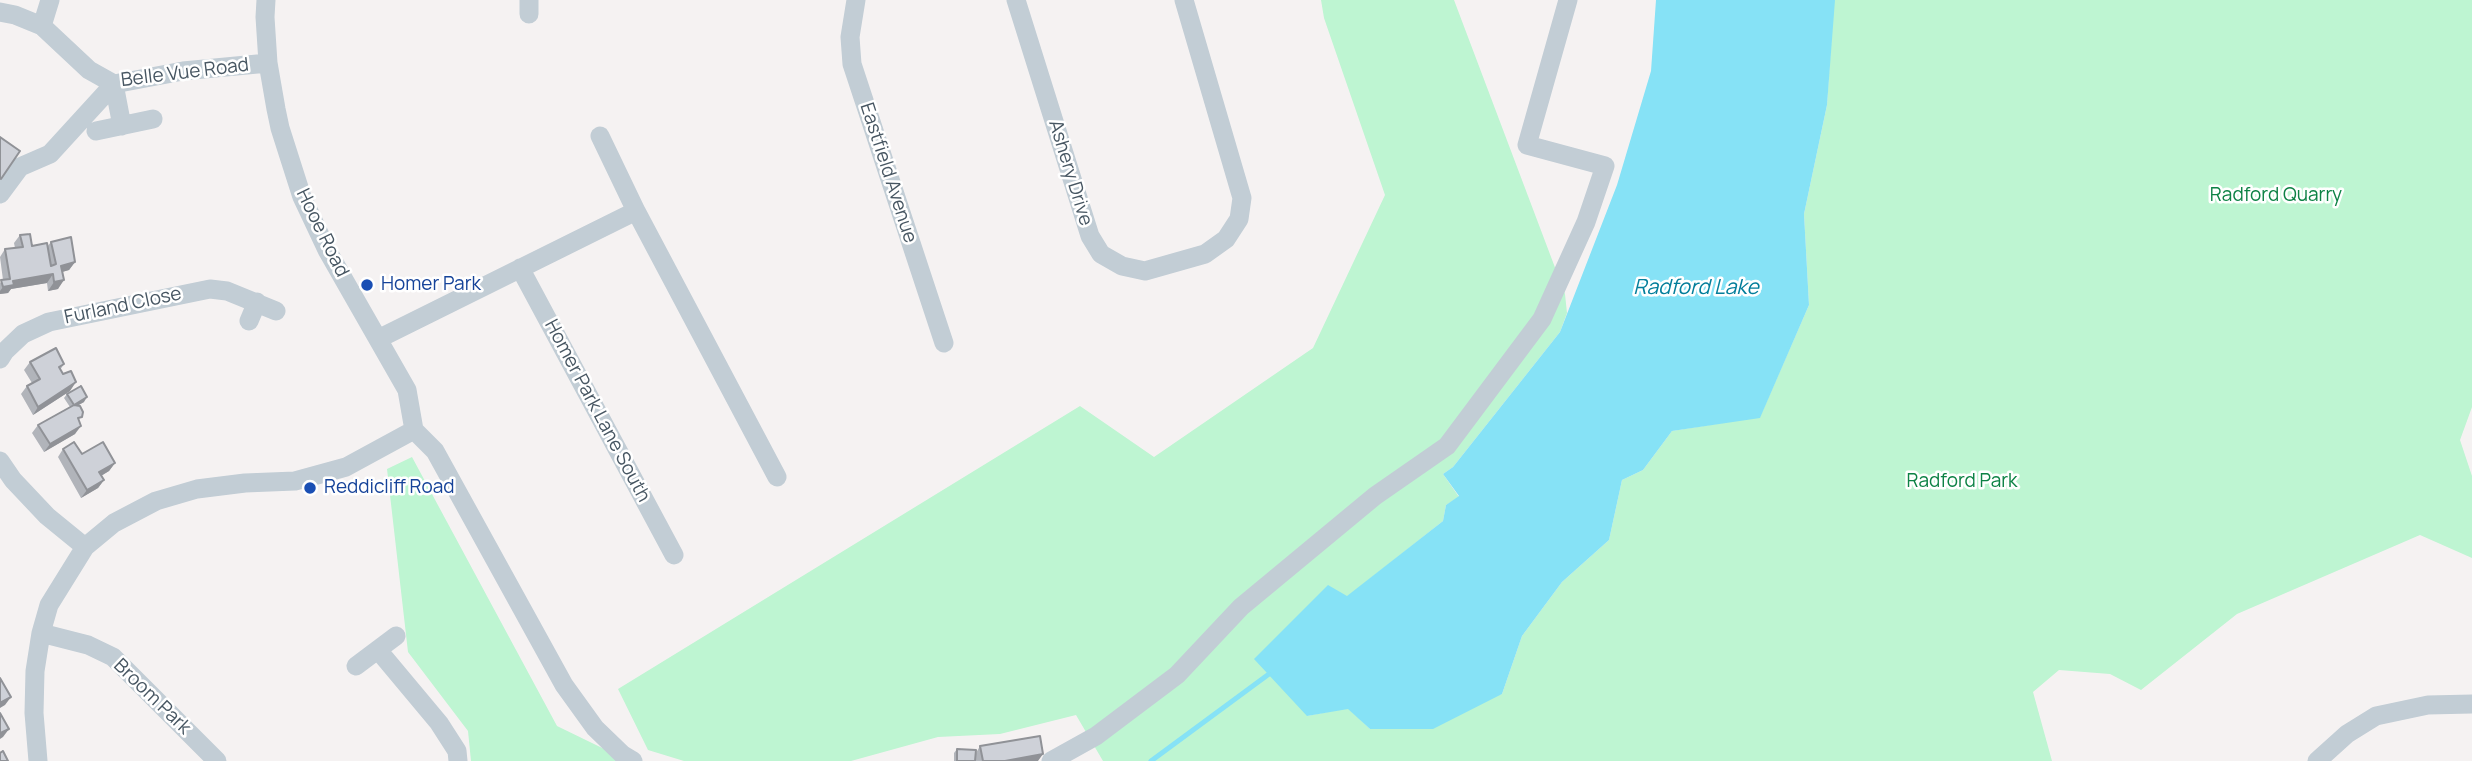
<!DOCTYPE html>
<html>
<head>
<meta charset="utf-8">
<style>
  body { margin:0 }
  canvas { display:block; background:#f5f2f2 }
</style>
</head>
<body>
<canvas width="2472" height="761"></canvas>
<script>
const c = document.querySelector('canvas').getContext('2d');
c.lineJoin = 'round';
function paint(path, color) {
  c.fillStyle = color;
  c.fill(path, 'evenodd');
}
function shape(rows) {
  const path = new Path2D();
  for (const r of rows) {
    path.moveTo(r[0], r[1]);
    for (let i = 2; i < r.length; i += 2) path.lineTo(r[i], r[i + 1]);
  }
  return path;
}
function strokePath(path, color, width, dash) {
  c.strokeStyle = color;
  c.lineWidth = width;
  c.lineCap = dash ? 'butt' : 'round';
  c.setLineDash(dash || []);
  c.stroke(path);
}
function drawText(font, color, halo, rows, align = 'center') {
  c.font = font + ' Manrope,sans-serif';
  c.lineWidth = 5;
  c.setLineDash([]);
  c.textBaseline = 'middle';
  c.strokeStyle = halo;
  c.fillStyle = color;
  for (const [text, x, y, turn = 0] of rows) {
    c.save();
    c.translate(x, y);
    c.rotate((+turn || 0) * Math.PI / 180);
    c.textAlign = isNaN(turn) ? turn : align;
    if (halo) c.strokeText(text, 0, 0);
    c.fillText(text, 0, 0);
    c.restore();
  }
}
paint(shape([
  [1321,0,1454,0,1565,294,1567,313,1560,332,1453,467,1443,474,1459,497,1446,505,1443,521,1347,597,1307,716,1348,708,1370,729,1502,694,1522,636,1562,582,1609,540,1622,480,1643,470,1672,431,1760,417,1809,305,1804,214,1827,105,1834,0,2472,0,2472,407,2460,440,2472,476,2472,558,2420,535,2237,614,2141,690,2110,674,2059,670,2033,692,2052,761,1103,761,1076,715,1000,734,938,737,851,761,684,761,648,750,618,689,1080,406,1154,457,1313,348,1385,195,1324,18],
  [412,457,557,726,629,761,471,761,468,731,408,652,387,469]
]), '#bef5d2');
paint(shape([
  [1656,0,1835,0,1827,105,1804,214,1809,305,1760,418,1672,431,1643,470,1622,480,1609,540,1562,582,1522,636,1502,694,1433,729,1370,729,1348,709,1307,716,1254,659,1328,585,1347,596,1443,521,1446,505,1459,496,1443,474,1453,467,1560,332,1617,185,1651,71]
]), '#86e2f6');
strokePath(shape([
  [1151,761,1269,674]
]), '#86e2f6', 5);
strokePath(shape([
  [266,0,265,17,268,63,276,109,280,128,302,197,327,250,407,390,414,430,435,451,564,685,595,728,623,755,633,761],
  [856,0,850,37,852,64,944,343],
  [1016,0,1090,236,1101,254,1122,266,1145,271,1205,254,1226,239,1239,219,1242,198,1184,0],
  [0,12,15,15,42,26,89,70,114,84,183,71,268,63],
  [529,14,529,0],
  [42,26,50,0],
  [114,84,122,126],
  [96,131,153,119],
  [600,136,636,211],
  [0,194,20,167,50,154,114,84],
  [520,268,674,555],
  [249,321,257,302],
  [378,339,636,211,777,477],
  [0,359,5,351,23,334,49,322,210,289,227,291,276,311],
  [0,461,13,480,47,516,85,547],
  [41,633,88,645,113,657,217,761],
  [378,650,439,723,457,751,458,761],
  [356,666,396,636],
  [38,761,34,713,35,671,41,633,49,605,85,547,114,523,156,501,197,489,245,483,295,481,346,467,414,430],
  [1051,761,1096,736,1177,675,1241,607,1375,496,1447,446,1542,319,1586,222,1605,166,1527,145,1568,0],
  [2317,761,2347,734,2376,716,2428,705,2472,704]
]), '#c2cdd5', 19);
paint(shape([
  [20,235,32,246,47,247,51,242,75,262,69,270,62,272,58,289,48,291,47,283,11,289,8,293,0,294,0,283,3,280,0,257,5,249,15,248,14,243],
  [30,362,64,364,60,370,70,391,33,415,21,394,27,386,32,383,24,370],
  [67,394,84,402,77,406,79,421,75,434,44,452,32,433,38,425,70,407,64,398],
  [63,449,82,454,115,463,109,471,101,476,104,480,98,488,81,498,58,457],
  [980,746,1038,761,954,761,954,753,957,749,976,753]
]), '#b1b4ba');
paint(shape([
  [75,262,69,270,55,274,61,266],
  [53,274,47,283,11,289,8,293,0,294,0,291,3,287,13,281],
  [64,280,58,289,48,291,54,282],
  [76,382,70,391,33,415,38,407],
  [87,397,84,402,71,409,74,405],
  [81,426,75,434,44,452,50,444],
  [115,463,109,471,94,480,99,472],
  [104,480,98,488,81,498,87,490],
  [11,697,5,705,0,708,0,703],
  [9,729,3,737,0,739,0,733],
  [1043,754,1038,761,1005,761]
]), '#909297');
const building = shape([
  [0,137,20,151,1,179,0,178,0,137],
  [30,234,32,246,47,243,51,266,56,264,51,242,71,237,75,262,61,266,64,280,54,282,53,274,13,281,14,285,3,287,1,280,10,279,5,249,23,247,20,235,30,234],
  [56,348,64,364,59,367,63,374,71,371,76,382,38,407,27,386,40,379,30,362,56,348],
  [81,386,87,397,74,405,67,394,81,386],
  [74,405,80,406,83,412,82,417,78,418,81,426,50,444,38,425,74,405],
  [74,442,82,454,103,442,115,463,99,472,104,480,87,490,63,449,74,442],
  [0,678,11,697,0,703,0,678],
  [0,713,9,729,0,733,0,713],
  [1040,736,1043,754,1005,761,983,761,980,746,1040,736],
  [957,749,976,750,975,761,957,761,957,749],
  [3,751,8,761,0,761,0,753,3,751]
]);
paint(building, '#ced1d8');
strokePath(building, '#909297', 2);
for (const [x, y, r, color] of [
  [367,285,7,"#1a4fb4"],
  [310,488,7,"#1a4fb4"]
]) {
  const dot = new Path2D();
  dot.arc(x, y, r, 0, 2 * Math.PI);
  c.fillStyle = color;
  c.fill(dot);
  strokePath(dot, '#fff', 2.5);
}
drawText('19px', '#475662', '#fff', [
  ["Belle Vue Road",185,73,-7],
  ["Eastfield Avenue",888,173,72],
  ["Ashery Drive",1070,173,73],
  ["Hooe Road",322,233,64],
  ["Furland Close",123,306,-12],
  ["Homer Park Lane South",597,411,62],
  ["Broom Park",152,697,44]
]);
drawText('19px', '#0d8245', '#fff', [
  ["Radford Quarry",2276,196],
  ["Radford Park",1962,482]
]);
drawText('19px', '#164399', '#fff', [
  ["Homer Park",381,285],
  ["Reddicliff Road",324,488]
], 'left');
drawText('italic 21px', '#037e9b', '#fff', [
  ["Radford Lake",1696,288]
]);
</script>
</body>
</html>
